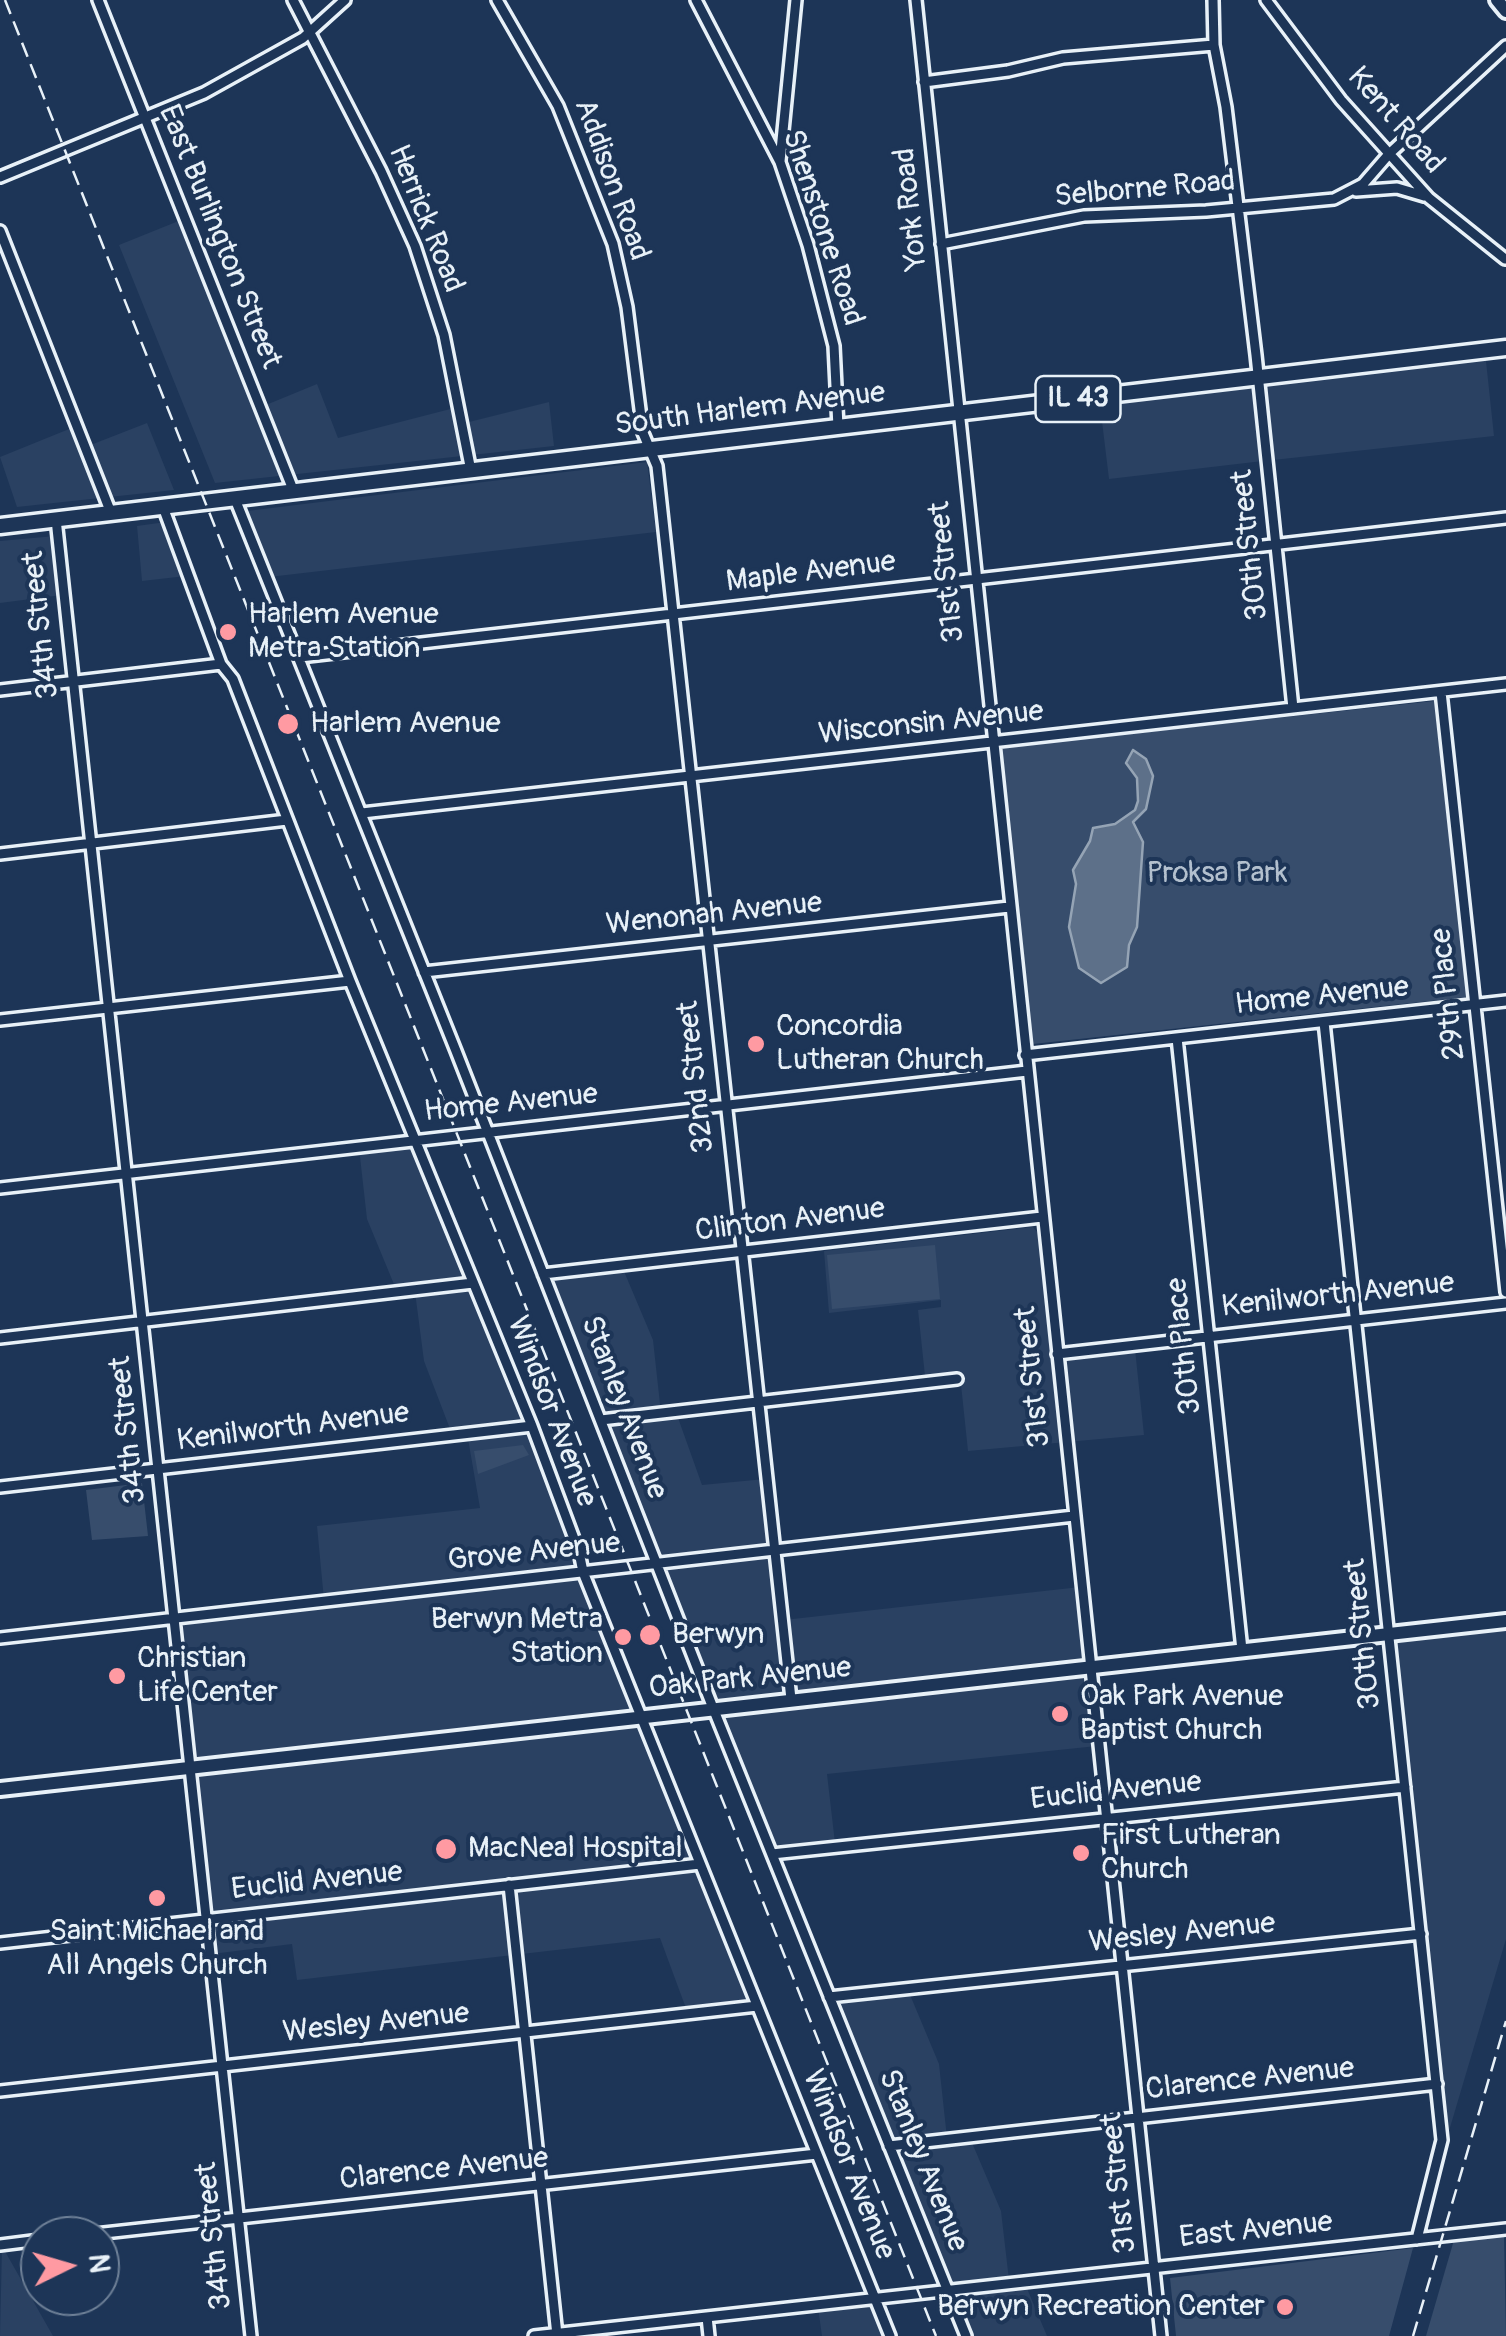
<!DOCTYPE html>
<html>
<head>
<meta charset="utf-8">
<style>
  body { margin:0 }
  #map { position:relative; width:1506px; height:2336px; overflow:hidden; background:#1d3557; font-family:Pangolin,sans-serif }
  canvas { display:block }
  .north { position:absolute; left:20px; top:2216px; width:100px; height:100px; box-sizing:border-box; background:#1d3557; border:2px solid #6e8097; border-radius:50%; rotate:85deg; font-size:28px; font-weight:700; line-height:40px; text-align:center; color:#e8f1f8 }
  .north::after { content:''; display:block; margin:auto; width:35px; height:45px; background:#ff9aa2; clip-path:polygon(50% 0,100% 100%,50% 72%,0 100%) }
</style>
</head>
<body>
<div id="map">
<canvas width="1506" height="2336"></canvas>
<div class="north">N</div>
</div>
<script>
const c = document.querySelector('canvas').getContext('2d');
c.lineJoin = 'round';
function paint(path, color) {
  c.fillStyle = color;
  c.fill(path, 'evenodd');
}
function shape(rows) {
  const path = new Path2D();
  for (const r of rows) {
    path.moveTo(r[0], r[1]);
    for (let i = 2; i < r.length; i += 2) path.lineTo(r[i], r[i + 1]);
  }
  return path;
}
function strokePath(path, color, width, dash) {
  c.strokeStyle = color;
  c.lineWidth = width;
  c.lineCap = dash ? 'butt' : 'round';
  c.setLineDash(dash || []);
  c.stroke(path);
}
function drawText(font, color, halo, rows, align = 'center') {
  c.font = font + ' Pangolin,sans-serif';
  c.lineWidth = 8;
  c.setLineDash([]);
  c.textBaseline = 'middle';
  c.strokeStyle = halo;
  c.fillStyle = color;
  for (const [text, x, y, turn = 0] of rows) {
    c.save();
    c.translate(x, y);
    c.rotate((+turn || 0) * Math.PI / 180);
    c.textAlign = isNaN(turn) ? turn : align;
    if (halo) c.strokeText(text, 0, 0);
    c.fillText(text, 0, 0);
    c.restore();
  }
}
paint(shape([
  [186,218,261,407,317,384,338,438,462,406,465,423,549,402,554,446,215,483,119,245],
  [1486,361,1494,436,1273,460,1266,387],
  [1256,388,1263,461,1109,479,1100,405],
  [147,423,174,490,17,507,0,457,79,425,88,446],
  [647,462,656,532,269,577,247,511],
  [166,522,186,576,142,581,137,526],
  [55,536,62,595,0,603,0,541],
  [414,1142,581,1571,324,1600,317,1526,480,1508,467,1433,452,1434,424,1361,415,1292,398,1294,367,1219,359,1148],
  [1033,1227,1038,1233,1051,1359,1135,1349,1144,1435,968,1451,960,1375,925,1376,918,1310,941,1307,941,1300,829,1313,824,1251],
  [623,1269,653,1340,661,1413,603,1418,549,1279],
  [677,1415,702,1485,765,1479,773,1550,658,1563,605,1423],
  [773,1553,790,1698,715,1706,660,1566],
  [582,1575,754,2003,687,2011,660,1938,297,1980,292,1944,212,1954,176,1621],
  [1080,1587,1097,1746,827,1774,835,1843,774,1850,715,1709,792,1699,784,1620],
  [1506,1623,1506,1939,1446,2141,1392,1636],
  [908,1990,939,2064,947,2138,893,2144,833,1998],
  [970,2138,1001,2211,1009,2280,1023,2279,1047,2336,970,2336,894,2147],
  [2,2246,53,2336,0,2336],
  [874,2300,889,2336,822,2336,818,2307]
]), '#2a4162');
paint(shape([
  [1434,701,1467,997,1033,1044,1000,748],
  [935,1245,940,1299,832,1309,827,1255],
  [523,1445,529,1455,478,1474,474,1451],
  [142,1483,148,1536,92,1540,86,1490],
  [1504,2235,1506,2336,1426,2336,1454,2240],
  [1413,2248,1389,2336,1176,2336,1170,2278]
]), '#374d6c');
const water = shape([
  [1133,750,1146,759,1153,776,1146,809,1133,822,1143,842,1137,927,1129,945,1127,967,1101,983,1079,968,1069,927,1076,884,1073,870,1090,841,1093,828,1115,824,1135,810,1138,801,1137,778,1126,763,1133,750]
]);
paint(water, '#5d7089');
strokePath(water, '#95a4b5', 2.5);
const street = shape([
  [98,0,294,492],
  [293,0,381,171,415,246,444,335,471,471],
  [497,0,558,106,613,244,627,307,643,433,657,466,791,1699],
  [696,0,780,162,808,245,834,346,838,427],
  [916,0,1161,2336],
  [1213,0,1214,45,1226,107,1256,355,1293,708],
  [1266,0,1341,100,1429,198,1505,259],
  [924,82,1008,71,1063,58,1214,45],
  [780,161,796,0],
  [0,177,204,93,303,38,345,0],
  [1356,191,1397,188,1424,196],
  [0,231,111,513],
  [941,244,1084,216,1206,211,1334,199,1363,184,1389,154,1506,46],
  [235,499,456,1051,713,1708,966,2336],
  [163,507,221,664,233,679,350,981,532,1426,579,1552,583,1572,890,2336],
  [56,519,251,2336],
  [300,657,1506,518],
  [0,690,221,664],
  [1441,692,1506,1292],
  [362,813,1506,684],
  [0,854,287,820],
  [424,972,1009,907],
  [0,1020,350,981],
  [1324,1022,1442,2140,1417,2239],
  [1177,1038,1242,1650],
  [1025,1055,1506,1001],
  [0,1188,1027,1071],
  [543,1274,1042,1217],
  [0,1338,473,1283],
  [1057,1354,1506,1303],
  [601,1420,957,1379],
  [0,1487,532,1426],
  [0,1638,1074,1516],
  [772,1854,1405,1787],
  [509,1885,557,2335],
  [0,1943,700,1864],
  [829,1997,1421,1934],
  [0,2091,757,2006],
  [889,2146,1437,2084],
  [77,2236,817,2154],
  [0,2245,40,2240],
  [707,2317,709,2336],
  [534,2336,1506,2229]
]);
const secondary = shape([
  [1497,0,1506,11],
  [0,1789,1506,1621]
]);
const primary = shape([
  [0,526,1506,348]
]);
strokePath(street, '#e8f1f8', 16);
strokePath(secondary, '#e8f1f8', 20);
strokePath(primary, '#e8f1f8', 21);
strokePath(street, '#1d3557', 9);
strokePath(secondary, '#1d3557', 12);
strokePath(primary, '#1d3557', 14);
strokePath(shape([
  [5,0,936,2336],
  [1413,2336,1506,2021]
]), '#e8f1f8', 2.5, [15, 8]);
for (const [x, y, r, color] of [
  [228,632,10,"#ff9aa2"],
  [288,724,12,"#ff9aa2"],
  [756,1044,10,"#ff9aa2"],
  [650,1635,12,"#ff9aa2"],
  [623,1637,10,"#ff9aa2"],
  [117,1676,10,"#ff9aa2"],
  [1060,1714,10,"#ff9aa2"],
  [446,1849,12,"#ff9aa2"],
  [1081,1853,10,"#ff9aa2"],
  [157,1898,10,"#ff9aa2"],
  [1285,2307,10,"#ff9aa2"]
]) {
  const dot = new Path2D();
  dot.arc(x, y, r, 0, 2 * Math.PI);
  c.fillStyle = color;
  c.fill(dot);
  strokePath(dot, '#1d3557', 4);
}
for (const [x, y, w] of [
  [1078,399,85]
]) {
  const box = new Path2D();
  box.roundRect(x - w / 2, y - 23, w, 46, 8);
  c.fillStyle = '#1d3557';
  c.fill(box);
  strokePath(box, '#e8f1f8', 2.5);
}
drawText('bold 28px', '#e8f1f8', null, [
  ["IL 43",1078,399]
]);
drawText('30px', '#e8f1f8', '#1d3557', [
  ["Kent Road",1395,121,49],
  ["Addison Road",611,180,70],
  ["Selborne Road",1145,190,-5],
  ["York Road",912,209,-96],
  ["Herrick Road",425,219,68],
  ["Shenstone Road",822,228,72],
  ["East Burlington Street",219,237,68],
  ["South Harlem Avenue",750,410,-7],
  ["30th Street",1251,545,-96],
  ["31st Street",948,572,-96],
  ["Maple Avenue",811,573,-7],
  ["34th Street",42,625,-96],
  ["Wisconsin Avenue",931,724,-6],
  ["Wenonah Avenue",714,915,-6],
  ["29th Place",1449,994,-96],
  ["Home Avenue",1322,997,-6],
  ["32nd Street",697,1077,-96],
  ["Home Avenue",511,1104,-6],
  ["Clinton Avenue",790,1221,-7],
  ["Kenilworth Avenue",1338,1296,-6],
  ["30th Place",1185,1346,-96],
  ["31st Street",1034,1377,-96],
  ["Stanley Avenue",623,1408,69],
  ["Windsor Avenue",551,1412,69],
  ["Kenilworth Avenue",293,1428,-7],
  ["34th Street",129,1430,-96],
  ["Grove Avenue",534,1553,-6],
  ["30th Street",1364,1634,-96],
  ["Oak Park Avenue",750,1679,-6],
  ["Euclid Avenue",1116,1792,-6],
  ["Euclid Avenue",317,1882,-6],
  ["Wesley Avenue",1182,1934,-6],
  ["Wesley Avenue",376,2024,-6],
  ["Clarence Avenue",1250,2080,-6],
  ["Stanley Avenue",922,2161,68],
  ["Windsor Avenue",848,2165,68],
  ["Clarence Avenue",444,2170,-6],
  ["31st Street",1120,2183,-96],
  ["East Avenue",1256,2231,-6],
  ["34th Street",215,2236,-96]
]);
drawText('30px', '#e8f1f8', '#1d3557', [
  ["Harlem Avenue",248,615],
  ["Metra Station",248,649],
  ["Harlem Avenue",310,724],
  ["Concordia",776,1027],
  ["Lutheran Church",776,1061],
  ["Berwyn Metra",603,1620,"right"],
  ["Station",603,1654,"right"],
  ["Berwyn",672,1635],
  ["Christian",137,1659],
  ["Life Center",137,1693],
  ["Oak Park Avenue",1080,1697],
  ["Baptist Church",1080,1731],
  ["First Lutheran",1101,1836],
  ["Church",1101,1870],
  ["MacNeal Hospital",468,1849],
  ["Saint Michael and",157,1932,"center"],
  ["All Angels Church",157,1966,"center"],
  ["Berwyn Recreation Center",1265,2307,"right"]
], 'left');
drawText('30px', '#b3c0ce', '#1d3557', [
  ["Proksa Park",1217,874]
]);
</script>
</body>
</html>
